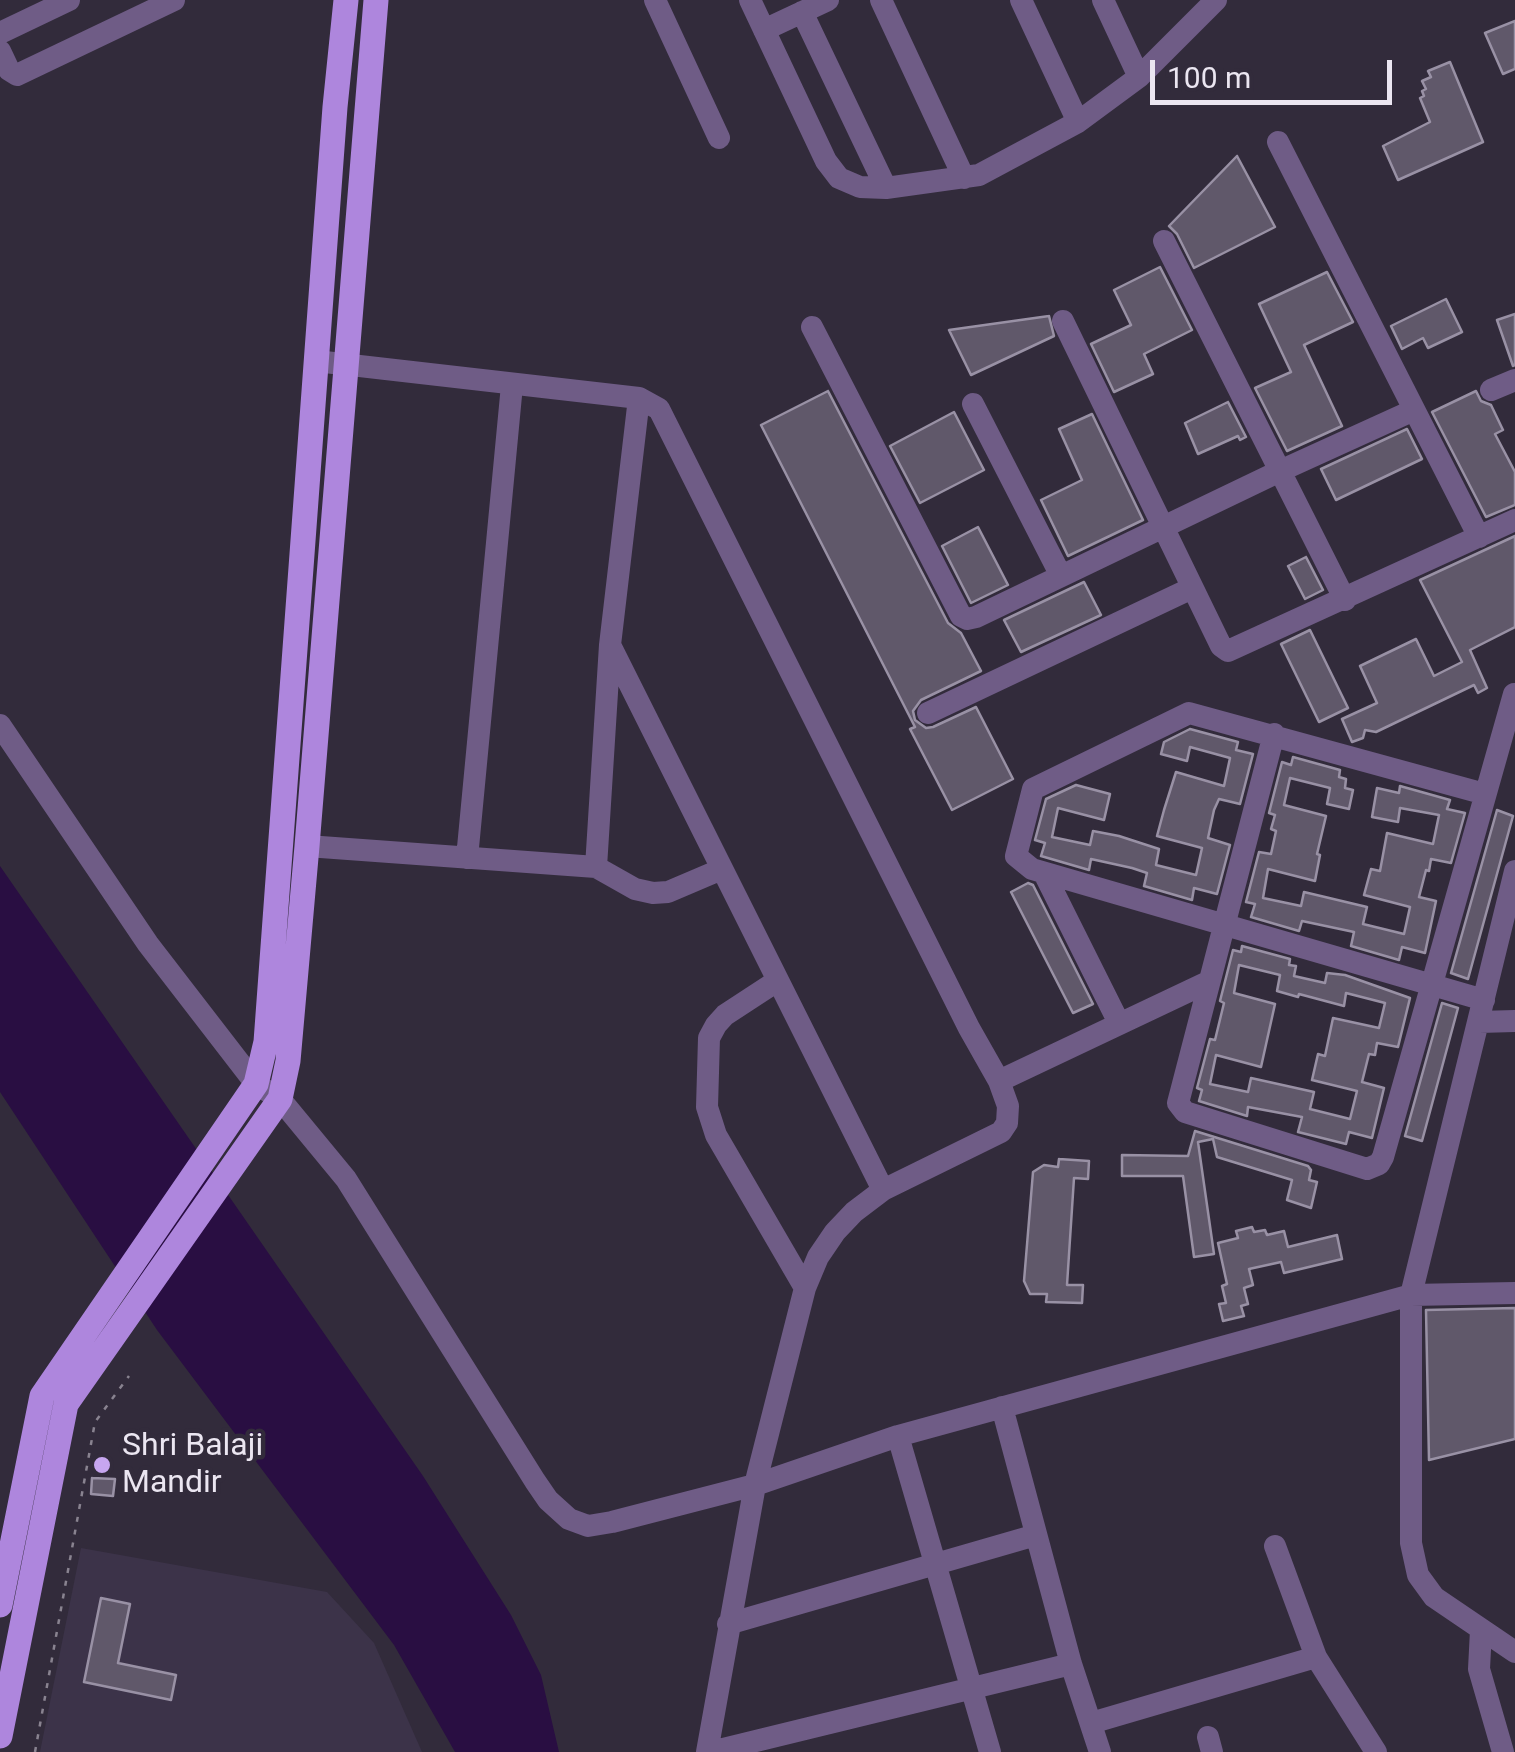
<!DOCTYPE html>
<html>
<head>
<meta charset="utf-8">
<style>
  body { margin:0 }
  #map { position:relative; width:1515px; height:1752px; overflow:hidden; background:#322b3b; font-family:Roboto,sans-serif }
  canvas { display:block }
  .scale { position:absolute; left:1150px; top:60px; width:242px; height:45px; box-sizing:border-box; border:5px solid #ebe6f1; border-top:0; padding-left:12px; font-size:30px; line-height:35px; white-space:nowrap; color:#ebe6f1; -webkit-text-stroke:8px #322b3b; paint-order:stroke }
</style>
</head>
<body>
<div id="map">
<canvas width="1515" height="1752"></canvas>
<div class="scale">100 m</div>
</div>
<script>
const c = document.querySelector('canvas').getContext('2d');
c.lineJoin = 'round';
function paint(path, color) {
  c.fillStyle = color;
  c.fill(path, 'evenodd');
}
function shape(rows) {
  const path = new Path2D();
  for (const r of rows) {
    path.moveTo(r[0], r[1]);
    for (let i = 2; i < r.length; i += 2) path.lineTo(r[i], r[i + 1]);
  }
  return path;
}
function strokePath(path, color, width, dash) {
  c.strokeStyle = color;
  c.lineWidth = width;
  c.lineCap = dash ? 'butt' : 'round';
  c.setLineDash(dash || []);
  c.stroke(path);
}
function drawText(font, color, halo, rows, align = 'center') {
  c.font = font + ' Roboto,sans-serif';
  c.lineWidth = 9;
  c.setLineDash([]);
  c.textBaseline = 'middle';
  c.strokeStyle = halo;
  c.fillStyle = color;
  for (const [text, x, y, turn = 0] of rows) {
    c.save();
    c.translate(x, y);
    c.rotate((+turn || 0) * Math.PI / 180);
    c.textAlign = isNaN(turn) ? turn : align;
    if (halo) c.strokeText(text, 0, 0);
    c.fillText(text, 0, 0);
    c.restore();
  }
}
paint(shape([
  [81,1548,327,1592,374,1643,422,1752,40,1752]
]), '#3c3349');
paint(shape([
  [0,866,423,1476,511,1615,541,1675,559,1752,455,1752,394,1645,157,1330,0,1092]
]), '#290e42');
const building = shape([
  [1515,21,1515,69,1503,74,1485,33,1515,21],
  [1450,62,1483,142,1398,180,1383,146,1430,122,1420,98,1424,96,1422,91,1426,89,1422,81,1431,77,1428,71,1450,62],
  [1237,156,1275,227,1194,268,1177,234,1169,226,1237,156],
  [1160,267,1192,330,1144,354,1153,374,1114,392,1091,344,1131,325,1114,290,1160,267],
  [1327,272,1353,322,1304,345,1342,426,1287,451,1255,388,1291,372,1259,304,1327,272],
  [1446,299,1462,332,1428,348,1423,338,1402,349,1391,326,1446,299],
  [1515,314,1515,365,1513,366,1497,320,1515,314],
  [1049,316,1054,336,971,375,949,330,1049,316],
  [828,391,948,623,961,633,981,671,921,700,913,711,915,720,926,728,933,727,976,707,1013,779,952,810,910,729,915,727,761,425,828,391],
  [1476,391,1481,401,1491,405,1503,430,1495,434,1515,472,1515,505,1486,517,1432,412,1476,391],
  [1228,402,1246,437,1240,440,1238,436,1198,454,1185,423,1228,402],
  [954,412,984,470,920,503,890,446,954,412],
  [1092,414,1143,520,1068,556,1041,500,1082,480,1059,429,1092,414],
  [1407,429,1422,459,1336,500,1321,469,1407,429],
  [978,527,1008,585,971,603,942,546,978,527],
  [1515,536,1515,627,1470,650,1487,688,1478,693,1474,685,1376,732,1365,730,1363,738,1352,742,1342,719,1377,703,1360,666,1416,639,1434,676,1462,662,1420,580,1515,536],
  [1306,557,1323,590,1305,599,1288,566,1306,557],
  [1084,582,1101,615,1021,652,1004,620,1084,582],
  [1310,630,1348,708,1319,722,1281,644,1310,630],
  [1190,729,1238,742,1236,750,1253,754,1240,804,1219,799,1214,810,1208,838,1230,845,1217,894,1194,888,1192,900,1144,886,1147,873,1132,868,1091,859,1089,870,1041,856,1045,843,1035,840,1046,799,1076,785,1110,794,1104,820,1058,808,1052,837,1090,845,1093,831,1119,836,1159,849,1156,865,1196,875,1202,848,1157,836,1164,810,1176,772,1224,786,1230,758,1190,747,1187,761,1161,754,1164,742,1190,729],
  [1293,757,1340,770,1339,777,1346,779,1345,788,1353,790,1349,809,1327,804,1330,788,1290,778,1284,805,1326,816,1317,854,1320,855,1315,881,1268,869,1263,898,1301,906,1304,892,1367,907,1363,924,1404,934,1410,907,1364,895,1371,869,1380,871,1387,833,1433,844,1439,815,1400,808,1398,822,1372,817,1377,788,1399,793,1400,786,1450,800,1447,809,1465,813,1451,863,1431,859,1429,871,1426,870,1419,897,1436,901,1425,953,1402,947,1399,960,1351,946,1354,932,1302,921,1299,931,1251,917,1255,904,1246,902,1259,852,1271,854,1276,831,1271,829,1275,815,1269,813,1282,762,1291,765,1293,757],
  [1497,810,1513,816,1468,979,1451,973,1497,810],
  [1028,883,1033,885,1093,1004,1073,1013,1011,892,1028,883],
  [1242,946,1290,959,1289,965,1296,966,1294,976,1325,983,1327,973,1345,975,1410,998,1398,1047,1377,1043,1375,1055,1369,1054,1362,1082,1384,1088,1372,1138,1349,1132,1346,1144,1298,1132,1302,1117,1248,1107,1247,1116,1199,1101,1202,1090,1197,1088,1210,1039,1215,1040,1224,1003,1220,1001,1233,950,1241,952,1242,946],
  [1239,965,1280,975,1277,991,1298,997,1299,994,1344,1006,1346,993,1385,1003,1379,1028,1333,1018,1325,1056,1318,1054,1312,1080,1357,1091,1350,1119,1310,1109,1314,1092,1251,1078,1248,1092,1210,1084,1216,1055,1261,1067,1275,1004,1234,993,1239,965],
  [1442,1003,1458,1008,1422,1141,1405,1136,1442,1003],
  [1195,1131,1308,1166,1311,1170,1309,1180,1317,1182,1311,1208,1287,1200,1292,1180,1217,1157,1213,1139,1198,1142,1214,1254,1194,1257,1183,1176,1122,1176,1122,1155,1188,1156,1195,1131],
  [1059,1159,1089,1161,1088,1179,1074,1178,1067,1285,1083,1285,1082,1303,1046,1302,1047,1294,1030,1294,1024,1281,1033,1172,1044,1165,1058,1167,1059,1159],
  [1252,1227,1254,1232,1265,1230,1267,1235,1284,1231,1288,1247,1337,1235,1342,1259,1284,1273,1281,1262,1249,1269,1253,1285,1244,1288,1248,1304,1241,1306,1244,1316,1223,1321,1219,1304,1226,1303,1222,1286,1227,1284,1218,1243,1238,1238,1236,1231,1252,1227],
  [1515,1308,1515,1439,1429,1460,1426,1310,1515,1308],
  [92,1478,115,1479,113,1496,91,1494,92,1478],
  [101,1598,130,1604,118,1663,176,1675,171,1700,84,1682,101,1598]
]);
paint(building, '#60586a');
strokePath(building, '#9991a5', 2.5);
strokePath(shape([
  [35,1752,95,1422,129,1376]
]), '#898390', 2.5, [5, 8]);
strokePath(shape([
  [655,0,719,138],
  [750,0,826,161,839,178,860,187,886,188,979,175,1078,122,1139,77,1216,0],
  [881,0,964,178],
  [1021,0,1078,122],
  [1103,0,1139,77],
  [802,12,886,188],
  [764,30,828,0],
  [0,33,69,0],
  [0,51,9,70,17,75,174,0],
  [1278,142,1479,537],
  [1164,241,1280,471,1414,410],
  [1063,321,1221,646,1228,651,1515,520],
  [812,327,961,616,967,619,976,617,1280,471,1345,600],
  [316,361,639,398,659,409,969,1028,999,1081,1008,1106,1007,1123,1001,1132,883,1190,610,645],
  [1491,390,1515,380],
  [973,404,1061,576],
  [928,713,1192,588],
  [0,725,148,944,256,1084,280,1099,346,1179,535,1481,548,1500,569,1519,588,1526,612,1522,755,1485,898,1436,1411,1295,1515,1293],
  [1274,734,1178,1103,1185,1112,1367,1169,1379,1164,1383,1157,1514,694],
  [307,846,596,867,610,645,639,398],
  [467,858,512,385],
  [596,867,635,889,653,893,668,892,722,869],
  [1515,871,1411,1295,1411,1543,1418,1575,1434,1597,1515,1652],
  [1044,873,1119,1023],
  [777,981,725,1015,716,1025,709,1038,707,1107,716,1135,805,1288],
  [1484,1000,1032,869,1016,856,1033,789,1189,713,1485,794],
  [1479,1022,1515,1021],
  [999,1081,1208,982],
  [1002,1407,1071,1664,1100,1752],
  [898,1436,990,1752],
  [1275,1546,1316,1657],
  [728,1624,1036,1535],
  [1481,1630,1479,1669,1503,1752],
  [1091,1723,1316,1657,1376,1752],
  [1208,1737,1212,1752],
  [707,1752,755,1485,805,1288,818,1257,835,1232,854,1212,883,1190],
  [711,1752,1071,1664]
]), '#6f5c86', 22);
strokePath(shape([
  [0,1605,42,1396,256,1084,266,1042,335,107,346,0],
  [0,1736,66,1404,280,1099,288,1061,307,846,376,0]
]), '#ae86dd', 25);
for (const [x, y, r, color] of [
  [102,1465,10,"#c7a6f0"]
]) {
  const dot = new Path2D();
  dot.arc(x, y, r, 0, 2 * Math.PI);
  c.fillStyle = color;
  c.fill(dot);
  strokePath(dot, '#322b3b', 4);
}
drawText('32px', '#ebe6f1', '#322b3b', [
  ["Shri Balaji",122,1447],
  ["Mandir",122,1484]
], 'left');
</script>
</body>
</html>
